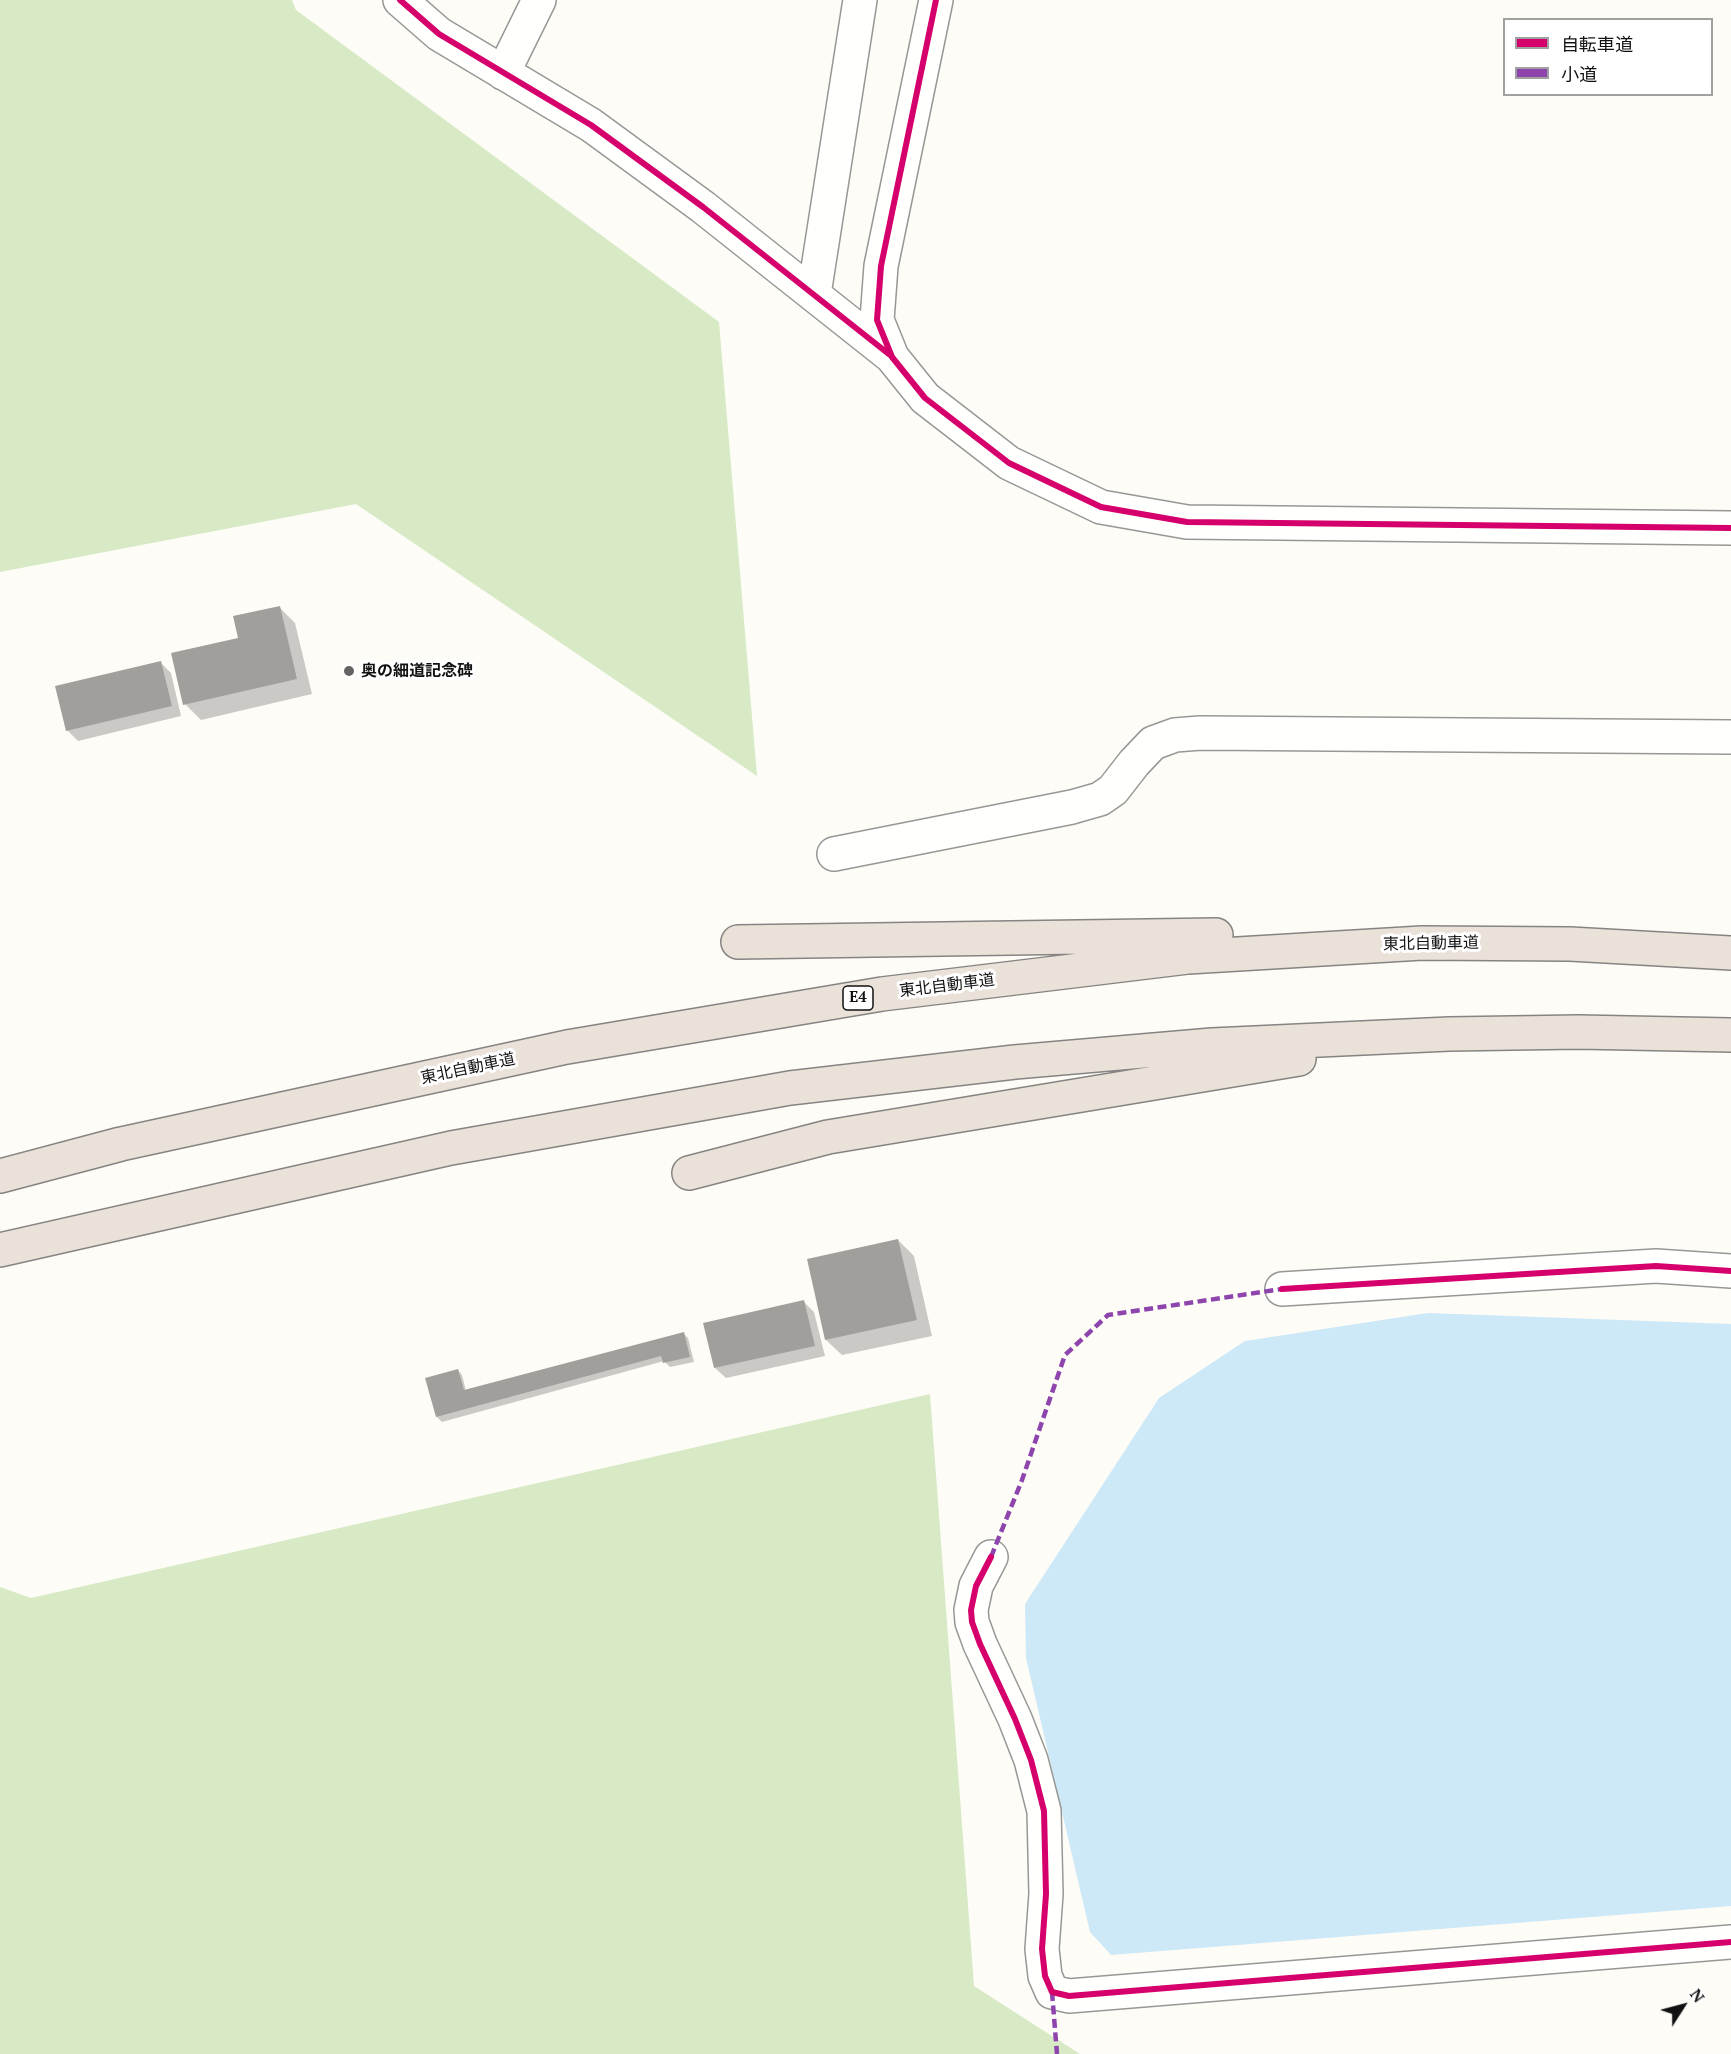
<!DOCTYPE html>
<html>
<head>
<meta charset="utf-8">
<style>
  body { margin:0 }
  #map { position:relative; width:1731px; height:2054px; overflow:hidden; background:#fdfcf7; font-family:"PT Serif","Noto Sans JP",serif }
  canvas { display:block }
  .legend { position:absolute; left:1503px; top:18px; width:210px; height:78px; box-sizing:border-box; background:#fff; border:2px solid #a0a0a0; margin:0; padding:8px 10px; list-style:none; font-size:18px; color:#111 }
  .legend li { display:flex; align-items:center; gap:12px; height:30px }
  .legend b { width:30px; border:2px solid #a0a0a0 }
  .north { position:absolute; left:1653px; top:1976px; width:60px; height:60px; -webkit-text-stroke:4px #fff; paint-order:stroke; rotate:54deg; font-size:16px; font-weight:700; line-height:24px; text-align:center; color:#111 }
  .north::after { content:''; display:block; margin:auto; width:21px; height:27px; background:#111; clip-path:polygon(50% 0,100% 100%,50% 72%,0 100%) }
</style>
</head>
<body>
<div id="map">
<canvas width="1731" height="2054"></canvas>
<ul class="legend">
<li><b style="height:8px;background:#d6006c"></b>自転車道</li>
<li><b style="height:8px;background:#8e44ad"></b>小道</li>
</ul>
<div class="north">N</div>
</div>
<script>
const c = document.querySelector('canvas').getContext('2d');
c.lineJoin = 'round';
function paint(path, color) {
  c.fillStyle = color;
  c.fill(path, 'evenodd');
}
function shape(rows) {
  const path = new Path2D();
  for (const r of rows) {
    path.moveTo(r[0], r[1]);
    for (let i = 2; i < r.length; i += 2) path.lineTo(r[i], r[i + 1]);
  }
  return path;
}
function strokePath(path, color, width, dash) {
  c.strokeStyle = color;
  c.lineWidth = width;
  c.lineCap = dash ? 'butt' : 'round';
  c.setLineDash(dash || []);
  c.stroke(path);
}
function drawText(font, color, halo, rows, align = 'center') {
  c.font = font + ' "PT Serif","Noto Sans JP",serif';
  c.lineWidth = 6;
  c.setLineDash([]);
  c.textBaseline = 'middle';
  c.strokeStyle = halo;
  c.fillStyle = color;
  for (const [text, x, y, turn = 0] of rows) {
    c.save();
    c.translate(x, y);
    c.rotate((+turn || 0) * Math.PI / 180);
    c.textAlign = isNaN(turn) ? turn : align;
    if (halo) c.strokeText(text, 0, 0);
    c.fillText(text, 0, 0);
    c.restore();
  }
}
paint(shape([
  [0,0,292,0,296,10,719,322,757,776,356,504,0,572],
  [930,1394,974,1986,1080,2054,0,2054,0,1587,31,1598]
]), '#d8eac5');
paint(shape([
  [1428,1313,1731,1324,1731,1906,1111,1955,1090,1932,1026,1658,1025,1604,1159,1398,1245,1341]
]), '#cde8f7');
paint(shape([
  [279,607,295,623,312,694,201,720,185,704,240,639],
  [161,663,171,673,181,716,78,741,67,730],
  [898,1240,914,1256,932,1336,842,1355,826,1340],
  [804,1302,814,1312,825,1356,726,1378,715,1368],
  [683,1333,688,1338,694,1362,670,1367,664,1361,442,1422,437,1417,427,1379,458,1370,462,1375,466,1391]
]), '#0003');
paint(shape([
  [280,606,297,679,183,705,171,653,238,638,233,616],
  [161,661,172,706,66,731,55,686],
  [898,1239,917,1320,825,1340,807,1259],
  [804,1300,815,1346,714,1368,703,1323],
  [684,1332,690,1357,663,1363,661,1356,436,1417,425,1378,458,1369,464,1390]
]), '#a19f9c');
const minor = shape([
  [400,0,439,34,591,125,703,207,891,356],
  [936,0,881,266,877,320,892,357,925,398,1009,463,1101,507,1187,522,1731,528],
  [503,73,539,0],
  [814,294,860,0],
  [834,854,1072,807,1100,799,1113,790,1134,763,1153,743,1175,735,1200,733,1731,737],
  [1282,1289,1656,1266,1731,1271],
  [991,1557,976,1586,971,1610,972,1622,980,1644,1015,1719,1031,1760,1044,1811,1046,1894,1042,1949,1045,1976,1052,1992,1069,1996,1731,1942]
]);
const highway = shape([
  [738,942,1216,935],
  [689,1173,828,1137,1299,1059],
  [0,1176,121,1144,567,1047,882,994,1188,957,1422,943,1570,944,1731,953],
  [0,1250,451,1148,790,1088,1015,1062,1212,1045,1449,1034,1578,1032,1731,1035]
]);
strokePath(minor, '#979795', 36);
strokePath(highway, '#858482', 36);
strokePath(minor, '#fffffe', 33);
strokePath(highway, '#eae1d8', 33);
strokePath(shape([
  [991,1557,1022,1480,1065,1355,1108,1315,1282,1289],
  [1052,1992,1057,2054]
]), '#8e44ad', 4.5, [9, 4.5]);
strokePath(shape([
  [400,0,439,34,591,125,703,207,890,355],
  [936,0,881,266,877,320,892,357,925,398,1009,463,1101,507,1187,522,1731,528],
  [1282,1289,1656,1266,1731,1271],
  [991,1557,976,1586,971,1610,972,1622,980,1644,1015,1719,1031,1760,1044,1811,1046,1894,1042,1949,1045,1976,1052,1992,1069,1996,1731,1942]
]), '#d6006c', 6);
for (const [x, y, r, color] of [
  [349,671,6,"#646362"]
]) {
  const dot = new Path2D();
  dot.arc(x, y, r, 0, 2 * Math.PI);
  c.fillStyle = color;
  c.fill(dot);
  strokePath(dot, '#fff', 2);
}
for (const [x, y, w] of [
  [858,998,30]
]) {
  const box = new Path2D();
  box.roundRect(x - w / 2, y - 12, w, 24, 4.5);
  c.fillStyle = '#fff';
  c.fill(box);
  strokePath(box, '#111', 1.5);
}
drawText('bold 15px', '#111', null, [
  ["E4",858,998]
]);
drawText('bold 16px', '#111', '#fff', [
  ["奥の細道記念碑",361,671]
], 'left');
drawText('16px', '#111', '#fff', [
  ["東北自動車道",1431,944,-1],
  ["東北自動車道",947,986,-7],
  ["東北自動車道",468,1069,-12]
]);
</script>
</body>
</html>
